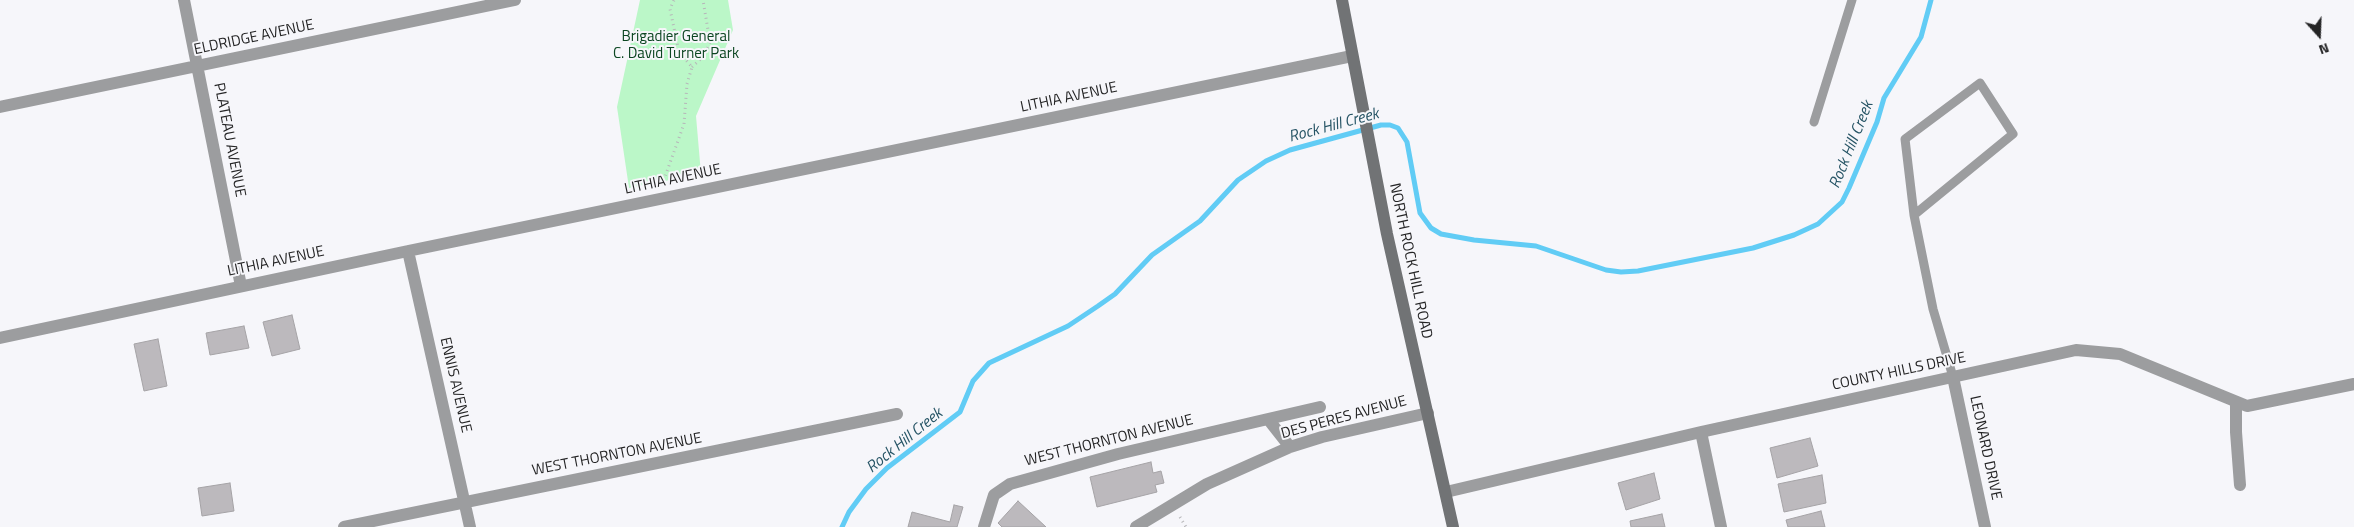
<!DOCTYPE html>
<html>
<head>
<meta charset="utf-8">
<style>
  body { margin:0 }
  #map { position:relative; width:2354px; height:527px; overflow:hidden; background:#f6f6fa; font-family:"Titillium Web",sans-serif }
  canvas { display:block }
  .north { position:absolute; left:2294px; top:10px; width:50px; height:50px; -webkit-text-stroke:4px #f6f6fa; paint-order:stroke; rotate:160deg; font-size:14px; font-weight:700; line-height:20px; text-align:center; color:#242425 }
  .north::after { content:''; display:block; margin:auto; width:18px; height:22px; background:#242425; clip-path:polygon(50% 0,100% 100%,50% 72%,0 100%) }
</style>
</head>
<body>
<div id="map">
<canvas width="2354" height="527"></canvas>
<div class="north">N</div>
</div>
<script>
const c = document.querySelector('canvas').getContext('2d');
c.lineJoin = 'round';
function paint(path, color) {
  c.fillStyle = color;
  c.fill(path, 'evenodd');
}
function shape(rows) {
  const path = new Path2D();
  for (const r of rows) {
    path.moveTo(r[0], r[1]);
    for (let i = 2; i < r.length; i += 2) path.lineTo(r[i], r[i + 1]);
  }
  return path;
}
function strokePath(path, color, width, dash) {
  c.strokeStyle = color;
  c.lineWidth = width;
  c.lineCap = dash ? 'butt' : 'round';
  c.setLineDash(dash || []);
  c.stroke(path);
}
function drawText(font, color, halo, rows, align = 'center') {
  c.font = font + ' "Titillium Web",sans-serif';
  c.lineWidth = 4;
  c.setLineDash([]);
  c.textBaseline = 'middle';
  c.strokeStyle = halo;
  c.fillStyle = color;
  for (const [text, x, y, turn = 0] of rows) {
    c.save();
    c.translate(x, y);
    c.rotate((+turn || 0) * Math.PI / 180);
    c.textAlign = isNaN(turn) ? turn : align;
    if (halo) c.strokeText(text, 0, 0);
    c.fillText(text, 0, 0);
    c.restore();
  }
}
paint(shape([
  [640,0,728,0,733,30,696,116,701,174,629,188,617,107]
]), '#bbf7c8');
strokePath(shape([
  [842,527,849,512,866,489,887,468,960,412,973,381,989,363,1068,326,1098,306,1115,294,1152,255,1200,221,1238,180,1266,161,1290,150,1381,125,1390,125,1398,128,1407,142,1420,213,1431,228,1441,234,1474,240,1536,246,1606,270,1621,272,1638,271,1753,248,1794,235,1818,224,1842,202,1849,188,1877,122,1884,98,1921,37,1931,0]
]), '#61ccf5', 5);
const building = shape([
  [292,315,300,349,272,356,263,322,292,315],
  [244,326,249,348,210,355,206,333,244,326],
  [158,339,167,386,144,391,134,344,158,339],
  [1810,438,1818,466,1777,478,1770,448,1810,438],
  [1151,462,1153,473,1161,471,1164,483,1155,485,1157,492,1097,507,1090,477,1151,462],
  [1654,473,1660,499,1626,510,1618,483,1654,473],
  [1822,475,1826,503,1784,512,1778,484,1822,475],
  [230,483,234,511,202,516,198,488,230,483],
  [1018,501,1046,527,1002,527,998,523,1018,501],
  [954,505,963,507,957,527,908,527,912,512,950,522,954,505],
  [1821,511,1825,527,1788,527,1786,520,1821,511],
  [1662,514,1665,527,1631,527,1630,521,1662,514]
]);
paint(building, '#bcb9bd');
strokePath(building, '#a5a3a6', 1);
strokePath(shape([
  [692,67,704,56,710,42,703,0],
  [662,185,684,124,687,84,692,67,679,52,670,9,674,0],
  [1180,517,1186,527]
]), '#b6b6b9', 3, [1, 4]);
strokePath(shape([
  [1814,122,1852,0],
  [1914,215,1905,139,1980,83,2013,134,1914,215,1933,309,1953,377]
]), '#9c9d9f', 9);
strokePath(shape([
  [184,0,241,286],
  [0,107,515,0],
  [408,251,470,527],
  [0,338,408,251,1352,56],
  [1953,377,1985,527],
  [2236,402,2236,432,2240,485],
  [1268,419,1320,407],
  [1701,432,1721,527],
  [1446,492,1701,432,2076,350,2120,354,2247,406,2354,384],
  [344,527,897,414],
  [984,527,994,495,1010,484,1118,454,1268,419,1290,447],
  [1136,527,1207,484,1290,447,1322,437,1428,413]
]), '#9c9d9f', 12);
strokePath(shape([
  [1342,0,1387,234,1453,527]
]), '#717375', 12);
drawText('15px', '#0b4621', '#f6f6fa', [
  ["Brigadier General",676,37],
  ["C. David Turner Park",676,54]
]);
drawText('15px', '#242425', '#f6f6fa', [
  ["ELDRIDGE AVENUE",254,38,-12],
  ["LITHIA AVENUE",1069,98,-12],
  ["PLATEAU AVENUE",229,140,79],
  ["LITHIA AVENUE",673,180,-12],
  ["NORTH ROCK HILL ROAD",1410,261,78],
  ["LITHIA AVENUE",276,262,-12],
  ["COUNTY HILLS DRIVE",1899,372,-12],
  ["ENNIS AVENUE",455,385,77],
  ["DES PERES AVENUE",1344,418,-15],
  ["WEST THORNTON AVENUE",1109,441,-14],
  ["LEONARD DRIVE",1985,448,78],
  ["WEST THORNTON AVENUE",617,455,-11]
]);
drawText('italic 16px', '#265465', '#f6f6fa', [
  ["Rock Hill Creek",1334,126,-15],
  ["Rock Hill Creek",1852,145,-68],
  ["Rock Hill Creek",905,441,-39]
]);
</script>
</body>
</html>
